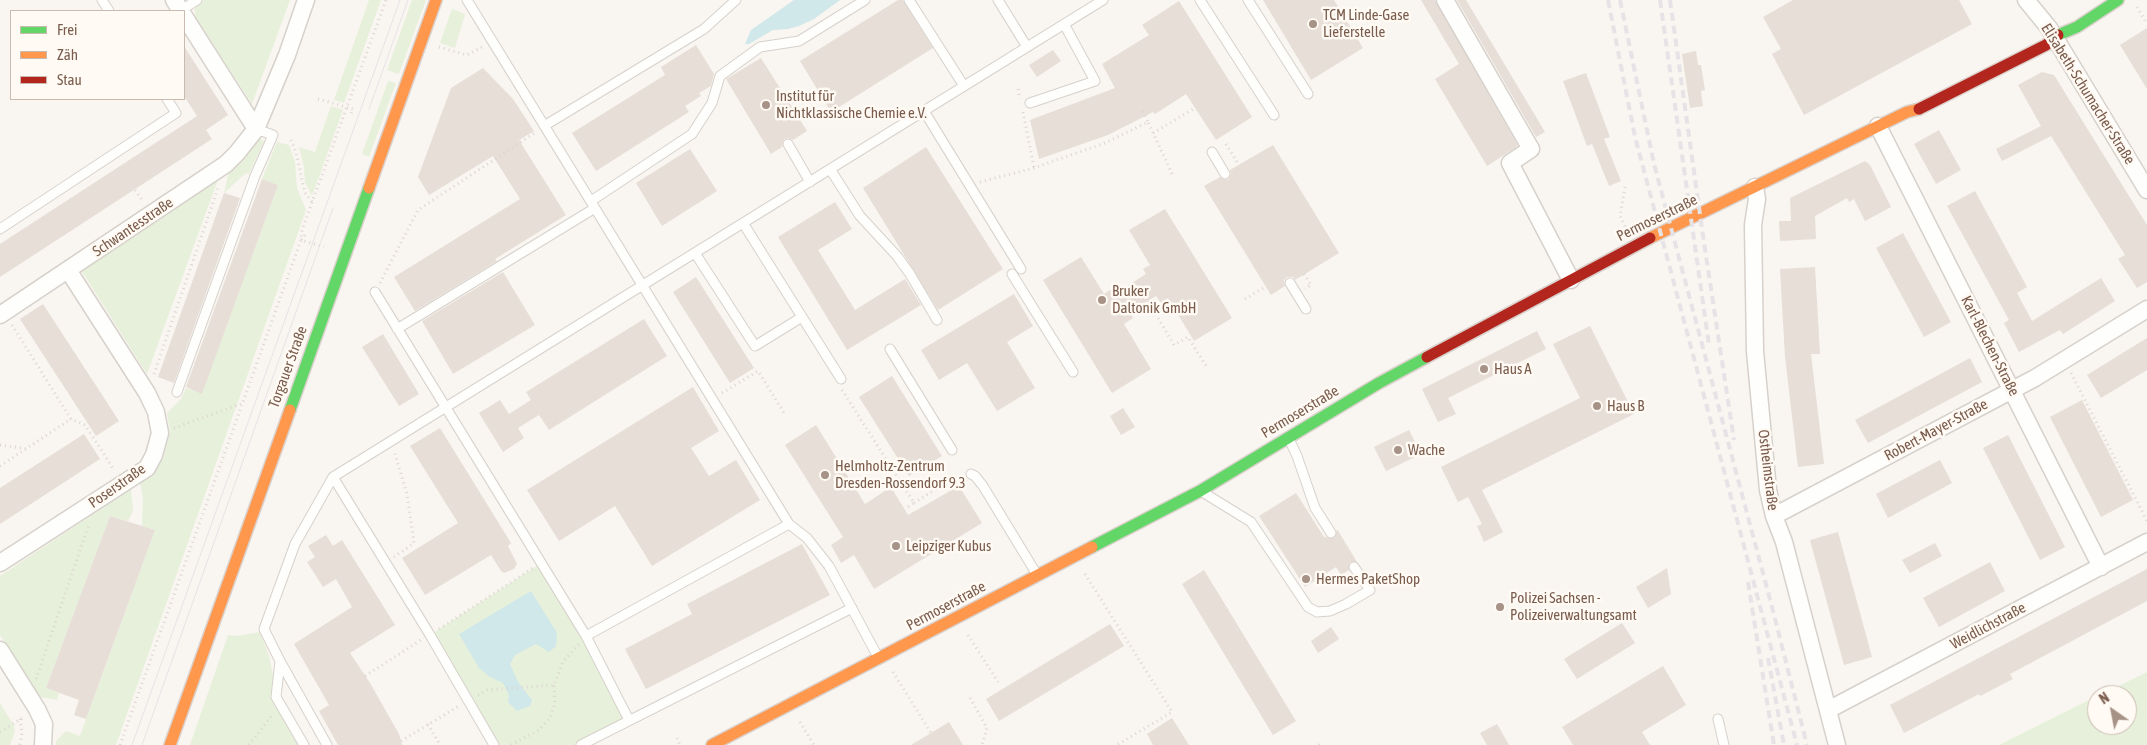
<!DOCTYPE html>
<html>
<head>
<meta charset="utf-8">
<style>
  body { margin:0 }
  #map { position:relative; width:2147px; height:745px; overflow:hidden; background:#f9f5f0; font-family:"Asap Condensed",sans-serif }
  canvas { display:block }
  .legend { position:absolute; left:10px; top:10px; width:175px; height:90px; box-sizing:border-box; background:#fffaf3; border:1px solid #cabbb1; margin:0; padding:6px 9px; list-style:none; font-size:15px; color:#7a5c4d }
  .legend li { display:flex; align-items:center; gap:10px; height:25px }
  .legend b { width:25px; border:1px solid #cabbb1 }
  .north { position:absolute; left:2087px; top:685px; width:50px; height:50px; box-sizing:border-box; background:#fffaf3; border:1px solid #cabbb1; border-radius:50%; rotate:327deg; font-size:14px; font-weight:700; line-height:20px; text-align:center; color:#7a5c4d }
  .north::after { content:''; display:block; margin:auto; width:18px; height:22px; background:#a69286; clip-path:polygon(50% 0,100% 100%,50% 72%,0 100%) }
</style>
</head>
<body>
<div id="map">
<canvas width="2147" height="745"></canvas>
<ul class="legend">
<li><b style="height:6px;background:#63d668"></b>Frei</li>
<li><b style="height:6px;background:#ff974d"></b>Zäh</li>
<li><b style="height:6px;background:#b3261e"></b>Stau</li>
</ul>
<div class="north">N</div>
</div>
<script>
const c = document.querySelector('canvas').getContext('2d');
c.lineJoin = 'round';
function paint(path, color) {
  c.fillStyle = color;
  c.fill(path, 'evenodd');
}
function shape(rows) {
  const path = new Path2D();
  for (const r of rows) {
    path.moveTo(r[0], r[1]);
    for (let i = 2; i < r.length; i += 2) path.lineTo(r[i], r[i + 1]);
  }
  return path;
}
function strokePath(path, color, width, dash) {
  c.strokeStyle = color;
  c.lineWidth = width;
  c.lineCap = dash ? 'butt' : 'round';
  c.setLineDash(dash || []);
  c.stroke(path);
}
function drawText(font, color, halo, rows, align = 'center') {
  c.font = font + ' "Asap Condensed",sans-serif';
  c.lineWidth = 5;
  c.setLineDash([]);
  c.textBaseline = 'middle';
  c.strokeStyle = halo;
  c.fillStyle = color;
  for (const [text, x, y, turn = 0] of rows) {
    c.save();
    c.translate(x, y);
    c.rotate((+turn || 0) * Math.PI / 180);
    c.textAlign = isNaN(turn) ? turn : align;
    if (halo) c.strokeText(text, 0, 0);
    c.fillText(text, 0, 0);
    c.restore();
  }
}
paint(shape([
  [204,0,290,0,252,104,196,18,194,6],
  [369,0,381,0,344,103,334,100],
  [412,0,426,0,399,74,387,70],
  [452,9,465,14,455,48,440,43],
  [388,81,396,83,369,157,362,154],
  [331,106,343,110,312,196,305,182,304,167,299,147,315,152],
  [258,138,264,141,249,174,246,173,224,193,229,171],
  [277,142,289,145,295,162,297,188,306,210,116,745,56,745,56,741,66,731,80,736,155,530,142,526,143,499,140,483,163,459,170,432,167,413,181,399,186,388,202,393,278,185,262,179],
  [219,177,147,374,81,270],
  [131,489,133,511,128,521,110,516,46,688,59,693,57,700,40,697,0,635,0,576],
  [540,564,629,720,581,745,494,745,430,635],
  [260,632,269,656,274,680,299,745,190,745,228,635,238,636],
  [2147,672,2147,745,1999,745,2097,696,2097,725,2127,725,2127,695,2100,695],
  [0,703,14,726,15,731,10,745,0,745]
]), '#e7f0db');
paint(shape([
  [794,0,840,0,814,19,799,26,788,29,773,30,749,44,745,44,751,30],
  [531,591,557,633,556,646,549,652,536,644,515,655,510,664,518,682,532,700,530,706,517,711,508,702,509,695,503,683,490,677,479,668,459,634]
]), '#d0e8ea');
paint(shape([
  [898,0,903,0,933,48,831,112,800,61],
  [1263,0,1334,0,1363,48,1311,80],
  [1421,0,1435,0,1518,146,1487,166,1435,79,1459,64],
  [1457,0,1466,0,1545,132,1536,137],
  [1793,0,1959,0,1972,24,1804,115,1772,54,1781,49,1763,17],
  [1179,1,1252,117,1216,140,1186,94,1155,114,1153,112,1108,135,1039,159,1030,120,1115,88,1102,64,1149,35,1142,25],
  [2147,28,2147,89,2120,45],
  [696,45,714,74,711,86,699,93,701,96,685,106,689,112,596,171,572,133,665,75,661,67],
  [184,46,228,115,206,130,212,139,0,277,0,244,197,116,184,96],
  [1053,50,1061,61,1037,77,1029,65],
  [1696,51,1698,65,1701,65,1705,90,1701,91,1703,106,1690,108,1682,54],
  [761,58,807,131,793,140,788,138,784,139,782,147,771,154,726,79],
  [483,68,513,99,534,131,519,140,566,215,495,259,497,261,415,311,394,277,520,199,493,156,429,195,418,177,451,88],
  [2042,72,2054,75,2147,225,2147,282,2137,288,2118,259,2125,255,2051,136,2002,161,1996,149,2041,126,2018,85],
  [1586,73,1610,137,1604,139,1621,181,1609,186,1592,144,1587,146,1563,81],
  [1939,130,1961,170,1936,184,1914,144],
  [1273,145,1339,253,1295,280,1293,277,1287,277,1284,280,1285,286,1271,295,1204,186,1220,177,1225,180,1229,179,1231,174,1230,170],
  [926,147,1003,269,938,310,863,188],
  [690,149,717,191,662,226,636,183],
  [1865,161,1870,165,1891,207,1865,221,1854,199,1849,202,1847,198,1815,216,1816,239,1780,241,1779,221,1791,221,1790,198],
  [262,179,278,185,202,394,186,387],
  [1975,191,2027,287,2017,293,2032,321,2101,278,2115,301,2063,334,2060,330,2019,352,2004,323,2009,320,1947,206],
  [224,193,240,198,174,383,158,377],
  [835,202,852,229,818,250,855,310,905,279,921,305,847,350,778,237],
  [1165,209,1232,318,1194,341,1168,298,1161,303,1156,296,1130,312,1133,318,1124,324,1151,369,1112,393,1043,280,1081,257,1104,294,1115,287,1118,292,1146,274,1143,269,1150,265,1129,230],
  [1903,233,1951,322,1924,337,1876,248],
  [1815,267,1820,354,1811,354,1824,464,1798,467,1785,357,1780,269],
  [503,272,535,325,453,374,422,321],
  [696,277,754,368,730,383,673,292],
  [1014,294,1033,326,1007,342,1035,388,997,411,967,363,939,380,921,350],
  [43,304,119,421,96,436,20,319],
  [644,319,667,356,549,430,539,415,518,428,524,438,503,452,479,413,500,400,509,414,531,400,526,392],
  [1590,326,1634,414,1482,490,1503,532,1484,542,1477,526,1482,524,1468,497,1458,502,1441,467,1580,398,1553,344],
  [1537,331,1546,349,1448,398,1456,414,1438,422,1422,389],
  [383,334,419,394,399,406,362,347],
  [2147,338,2147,370,2101,398,2087,375],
  [1970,358,1982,382,1868,443,1855,420],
  [892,376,942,456,909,476,859,397],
  [693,387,719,431,691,448,709,476,736,460,760,500,652,566,615,506,559,541,527,490],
  [2082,400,2133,500,2101,517,2050,417],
  [1123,408,1135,427,1121,435,1110,416],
  [816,425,865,504,891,487,908,515,959,486,982,523,874,589,854,555,841,563,831,545,843,537,785,445],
  [440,428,511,543,508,546,517,564,514,569,504,573,501,571,491,555,425,595,402,558,458,523,410,446],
  [1409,430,1421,454,1386,471,1374,447],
  [84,434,100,459,0,524,0,488],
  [2008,435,2065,547,2040,560,1983,448],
  [1940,460,1952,483,1888,518,1876,494],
  [1296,493,1324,537,1335,538,1337,529,1357,562,1350,562,1349,570,1341,575,1336,567,1305,587,1259,516],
  [110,516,155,530,86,719,74,715,79,700,46,688],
  [1838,532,1872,657,1844,665,1810,540],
  [326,535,333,546,342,540,395,625,350,653,370,683,399,734,402,745,338,745,319,711,329,705,294,644,352,607,336,579,323,587,307,562,315,557,308,546],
  [1935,543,1942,556,1910,573,1902,560],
  [802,544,830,595,646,689,625,649,692,614,687,604],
  [1990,562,2005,591,1939,627,1923,598],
  [1667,568,1671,594,1648,608,1636,587],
  [2147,569,2147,601,2010,674,2013,679,1980,696,1979,694,1904,733,1890,705],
  [1204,570,1296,721,1273,735,1182,584],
  [1622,623,1635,643,1577,679,1564,659],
  [1110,624,1124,646,999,721,986,699],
  [1331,627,1339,639,1318,653,1311,641],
  [1663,666,1686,705,1642,732,1650,745,1573,745,1562,727],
  [1172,718,1189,745,1153,745,1147,734],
  [949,722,963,745,911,745,931,733],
  [1497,724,1509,745,1487,745,1480,733]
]), '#e6ded7');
const lane = shape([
  [102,0,109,11],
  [467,0,789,524,807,538,829,566,878,657],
  [909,0,964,86],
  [998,0,1027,47],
  [1200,0,1274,115],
  [1248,0,1308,94],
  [180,11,197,0],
  [1030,103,1095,81,1064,24],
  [924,111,1021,269],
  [544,126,704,29,736,0],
  [788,144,810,182],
  [1212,152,1225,174],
  [830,169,860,216,897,256,910,274,937,320],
  [591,201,692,134,712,103,720,76,760,47,799,41,865,0],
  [743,223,841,379],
  [0,229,176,113,167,99],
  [695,253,755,346,802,317],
  [1012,274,1073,372],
  [1290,283,1306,309],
  [375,292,586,636,629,720],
  [397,329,595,208],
  [890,349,952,450],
  [177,392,255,176,273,135,256,129],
  [1289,439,1297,456,1315,508,1331,533],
  [971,474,975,476,983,486,1036,573],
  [333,477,430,635,494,745],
  [1204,493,1251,522,1308,607,1317,612,1330,611,1346,604,1370,590,1354,567],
  [586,636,789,524],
  [280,661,327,745],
  [1718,719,1724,745],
  [304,745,276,697,280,661,264,629,295,544,333,477,1103,0],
  [581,745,852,608]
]);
const street = shape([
  [174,0,181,11],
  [1445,0,1531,149,1510,163,1571,280],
  [2026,0,2049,28,2147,190],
  [184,16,256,129],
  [1878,126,2101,567],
  [1755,187,1757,199,1753,225,1755,351,1768,490,1774,516,1784,542,1837,745],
  [0,315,226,164,237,153,256,129,287,55,306,0],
  [1774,516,2035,378,2147,309],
  [0,563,147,468,154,455,160,433,156,412,147,393,68,270],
  [0,650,37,709,44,724,43,745],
  [1828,710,2147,542]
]);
const fast = shape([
  [2058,35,2077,27,2118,0],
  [290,410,369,188],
  [1092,547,1200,491,1379,383,1427,357]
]);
const slow = shape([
  [369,188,436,0],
  [1650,238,1907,112,1919,109],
  [170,745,290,410],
  [712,745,1092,547]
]);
const jam = shape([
  [1919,109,2046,45,2058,35],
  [1427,357,1650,238]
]);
strokePath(lane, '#d7d1cb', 11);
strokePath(street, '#d7d1cb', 19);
strokePath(fast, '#dad1cc', 14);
strokePath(slow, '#dad1cc', 14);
strokePath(jam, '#dad1cc', 14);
strokePath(shape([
  [2137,7,2147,24],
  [439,47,467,55,482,47],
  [1018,89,1020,99],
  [318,99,353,109,351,114],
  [1143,111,1148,122],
  [1023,112,1034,168],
  [1153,133,1195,108],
  [291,140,296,152,305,193,314,204],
  [1226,144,1239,165],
  [980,182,1034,168,1105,143,1148,122,1173,176],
  [1625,187,1620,216,1626,228],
  [135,190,143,201],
  [305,235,301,240,324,247],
  [1304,274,1311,285,1305,289],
  [380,283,418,210,536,132],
  [1245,299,1265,287],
  [1148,301,1174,345,1188,337,1208,369],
  [12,325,71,419,85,425,91,434],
  [2071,373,2147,521],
  [154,374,218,188],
  [842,390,914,503,905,509],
  [722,393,758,371,784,413],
  [174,428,241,404],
  [93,437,114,470],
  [0,445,27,449],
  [0,466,71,419],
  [914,503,950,480],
  [394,557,414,543,407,494,394,451],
  [1085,574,1172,712,1117,745],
  [439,629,533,568],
  [968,635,998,682],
  [893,672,931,733],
  [365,676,421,640],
  [36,679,89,524],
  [478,695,487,690,554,685,563,662,579,644],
  [970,698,987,728,982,745],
  [20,719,22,733,20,745],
  [800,722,814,745],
  [428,724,440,745],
  [0,732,24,717],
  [677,738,680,745],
  [401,741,459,706],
  [120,745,301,240,302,230,386,0],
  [249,745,273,714],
  [511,745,539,730,550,718,555,703,554,685],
  [1319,745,1320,744]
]), '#dcd5d0', 3, [1, 4]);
strokePath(lane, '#fefefd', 9);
strokePath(street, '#fefefd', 16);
strokePath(fast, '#63d668', 11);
strokePath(slow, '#ff974d', 11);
strokePath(jam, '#b3261e', 11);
strokePath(shape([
  [369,109,408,0],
  [132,745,400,0],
  [142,745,333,208]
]), '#e6e3e7', 1);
strokePath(shape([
  [1608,0,1635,137,1797,745],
  [1620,0,1654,164,1772,607,1807,745],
  [1660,0,1709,345],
  [1670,0,1703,236,1734,440],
  [1748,582,1774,745],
  [1768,658,1784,745]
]), '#e6e3e7', 4, [8, 5]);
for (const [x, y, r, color] of [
  [1313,24,5,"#a69286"],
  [766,105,5,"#a69286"],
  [1102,300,5,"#a69286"],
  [1484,369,5,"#a69286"],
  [1597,406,5,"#a69286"],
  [1398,450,5,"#a69286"],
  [825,475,5,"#a69286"],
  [896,546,5,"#a69286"],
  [1306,579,5,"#a69286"],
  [1500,607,5,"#a69286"]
]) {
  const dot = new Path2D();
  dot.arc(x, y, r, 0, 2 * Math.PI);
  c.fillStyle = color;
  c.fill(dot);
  strokePath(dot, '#fffaf3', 2);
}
drawText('15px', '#7a5c4d', '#fffaf3', [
  ["TCM Linde-Gase",1323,15],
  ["Lieferstelle",1323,32],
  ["Institut für",776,96],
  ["Nichtklassische Chemie e.V.",776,113],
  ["Bruker",1112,291],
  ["Daltonik GmbH",1112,308],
  ["Haus A",1494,369],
  ["Haus B",1607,406],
  ["Wache",1408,450],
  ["Helmholtz-Zentrum",835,466],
  ["Dresden-Rossendorf 9.3",835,483],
  ["Leipziger Kubus",906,546],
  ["Hermes PaketShop",1316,579],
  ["Polizei Sachsen -",1510,598],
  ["Polizeiverwaltungsamt",1510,615]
], 'left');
drawText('15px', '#7a5c4d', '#fffaf3', [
  ["Elisabeth-Schumacher-Straße",2088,94,58],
  ["Permoserstraße",1657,218,-26],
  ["Schwantesstraße",133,227,-34],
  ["Karl-Blechen-Straße",1990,346,63],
  ["Torgauer Straße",288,367,-70],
  ["Permoserstraße",1300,412,-31],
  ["Robert-Mayer-Straße",1936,430,-28],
  ["Ostheimstraße",1768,470,83],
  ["Poserstraße",117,486,-35],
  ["Permoserstraße",946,606,-28],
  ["Weidlichstraße",1988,626,-28]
]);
</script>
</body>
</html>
